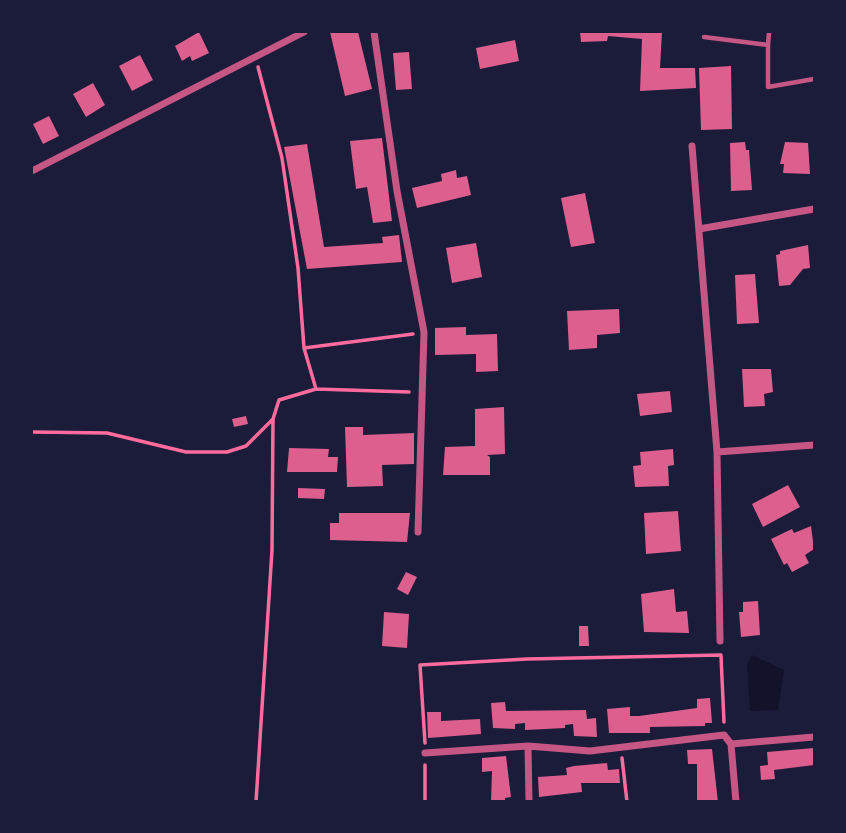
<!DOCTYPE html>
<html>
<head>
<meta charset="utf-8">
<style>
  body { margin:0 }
  #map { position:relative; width:846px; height:833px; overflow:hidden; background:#1b1b3a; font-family:"Public Sans",sans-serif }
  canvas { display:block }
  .frame { position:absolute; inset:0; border:33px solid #1b1b3a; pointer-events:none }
</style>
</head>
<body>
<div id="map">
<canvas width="846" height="833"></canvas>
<div class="frame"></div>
</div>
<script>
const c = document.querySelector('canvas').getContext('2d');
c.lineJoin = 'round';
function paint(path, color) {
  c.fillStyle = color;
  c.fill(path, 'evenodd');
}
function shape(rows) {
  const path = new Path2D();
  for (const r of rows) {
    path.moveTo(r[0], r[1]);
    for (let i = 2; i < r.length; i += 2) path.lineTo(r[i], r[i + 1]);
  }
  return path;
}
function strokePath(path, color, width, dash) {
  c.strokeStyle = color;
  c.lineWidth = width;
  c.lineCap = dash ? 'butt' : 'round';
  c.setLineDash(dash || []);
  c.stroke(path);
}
paint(shape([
  [752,655,784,670,778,710,750,711,747,665]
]), '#12122b');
paint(shape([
  [199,32,209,53,192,61,190,56,182,61,175,46],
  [330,32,358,32,372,89,345,96],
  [580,32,662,32,660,68,695,68,696,88,640,91,642,39,608,36,607,41,581,42],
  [515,40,519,61,480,69,476,48],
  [409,52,412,89,396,90,393,53],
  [140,55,153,80,132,91,119,66],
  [731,66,732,129,701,130,699,68],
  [93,83,105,105,86,117,73,94],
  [49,116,59,136,43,144,33,124],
  [382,138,392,221,373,223,367,187,356,189,350,141],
  [745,142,746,150,749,150,752,190,731,191,730,143],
  [785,142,808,143,810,174,783,173,784,164,780,164],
  [307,144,324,247,383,243,382,237,399,235,402,262,307,269,284,147],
  [456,170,457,178,467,176,471,195,417,208,412,188,442,181,441,174],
  [585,193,595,243,571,247,561,198],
  [476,243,482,277,452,283,446,248],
  [808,245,810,268,803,269,790,285,779,286,776,255,780,254,780,251],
  [755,274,759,323,737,324,735,275],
  [619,309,620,333,597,335,597,348,569,350,567,311],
  [466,327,466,335,497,334,498,371,476,372,476,354,435,355,435,328],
  [742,369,771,369,773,392,764,394,765,406,744,407],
  [670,391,672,412,640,416,637,394],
  [504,407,505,454,487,455,490,457,490,475,443,475,445,447,475,446,475,409],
  [246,416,248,424,234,427,232,419],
  [345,427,363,427,363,435,414,433,414,464,382,465,383,486,347,487],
  [289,448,329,449,328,457,338,457,337,472,287,472],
  [673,449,674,465,668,466,669,486,635,487,633,466,641,465,640,452],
  [788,485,800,507,763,527,752,504],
  [298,488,325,489,324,499,298,498],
  [678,511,681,551,646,554,644,513],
  [339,513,410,513,407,542,330,540,330,523,339,523],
  [811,526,814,549,805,555,809,563,792,572,787,563,784,565,771,539,792,529,794,533],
  [406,572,417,577,408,595,397,589],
  [674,589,676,612,687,611,689,633,644,632,641,594],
  [758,601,760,635,741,637,739,612,743,612,743,602],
  [384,612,409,614,407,648,382,646],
  [579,626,588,626,589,646,579,646],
  [710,698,712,723,705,723,705,726,650,727,650,733,609,733,607,709,630,707,630,716,639,716,697,708,697,699],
  [505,702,506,711,586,710,587,719,596,718,597,737,574,736,573,724,565,725,565,728,525,730,525,723,515,724,515,729,493,728,491,703],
  [427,712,441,712,441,721,480,719,481,734,428,738],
  [814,748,814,765,774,770,775,779,761,780,760,766,768,765,767,752],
  [712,749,718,802,697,802,697,764,688,764,687,750],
  [506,756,511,797,505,798,505,802,491,802,492,771,482,772,482,758],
  [607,763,608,770,619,769,620,783,581,783,582,792,539,797,538,777,567,775,566,768,574,766]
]), '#dd5f8e');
strokePath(shape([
  [258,67,282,158,298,268,304,348],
  [316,389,304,348,413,334],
  [32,432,107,433,186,452,227,452,246,446,273,419,279,400,316,389,409,392],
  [721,656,724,722],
  [425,743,420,665,527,659,721,655],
  [622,758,627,802],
  [256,802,272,550,273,419],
  [425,802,425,765]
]), '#ff6b9d', 3.5);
strokePath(shape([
  [704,37,768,45,768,87,814,79],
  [768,45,769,32]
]), '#c65784', 4.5);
strokePath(shape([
  [374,32,397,191,424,332,418,532],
  [692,146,717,452,720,641],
  [32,171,304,32],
  [699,229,814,209],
  [717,452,814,445],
  [731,744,814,737],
  [731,744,736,802],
  [528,746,529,802],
  [425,753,528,746,590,751,724,735,731,744]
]), '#c65784', 7);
</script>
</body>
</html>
